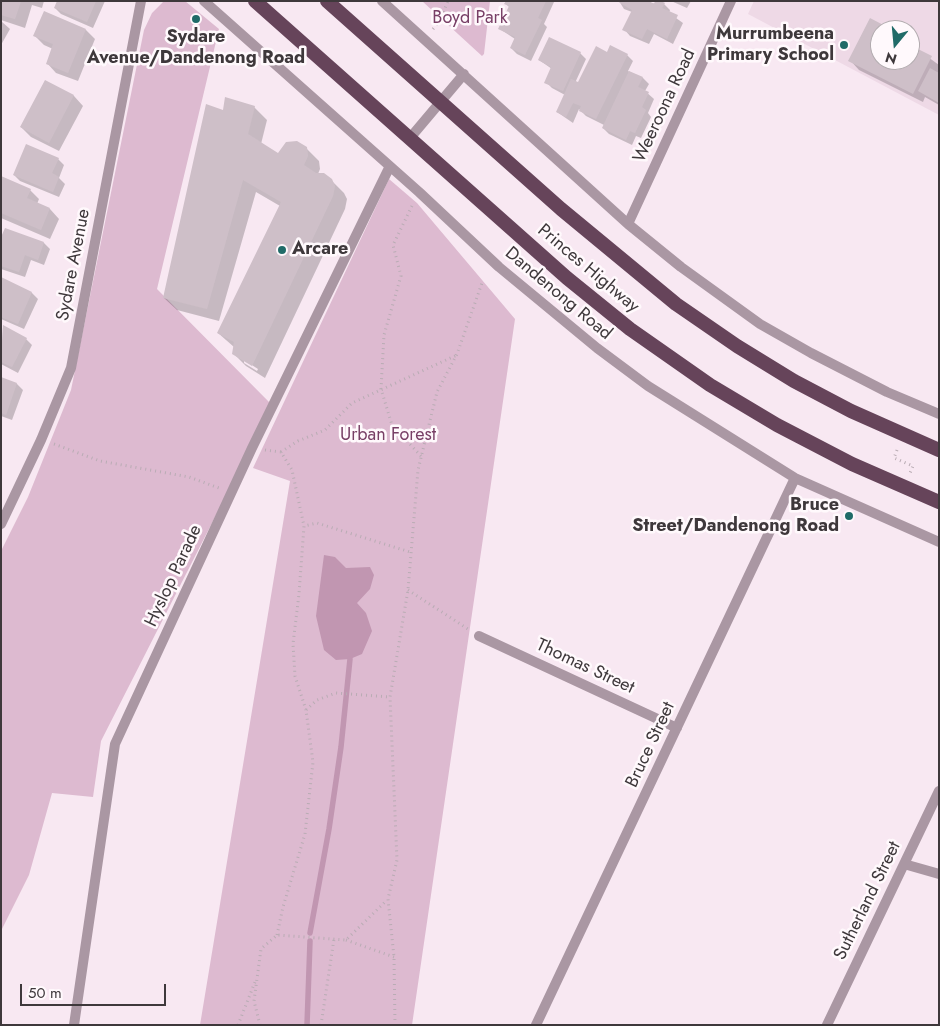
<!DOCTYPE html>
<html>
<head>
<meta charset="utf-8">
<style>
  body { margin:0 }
  #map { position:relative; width:940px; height:1026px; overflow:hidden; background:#f8e8f2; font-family:Jost,sans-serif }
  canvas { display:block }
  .frame { position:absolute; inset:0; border:2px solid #3e383b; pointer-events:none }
  .north { position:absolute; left:870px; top:20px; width:50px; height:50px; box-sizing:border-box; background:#fff9fc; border:1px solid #b2acaf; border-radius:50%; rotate:197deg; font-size:14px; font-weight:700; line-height:20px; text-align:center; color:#3e383b }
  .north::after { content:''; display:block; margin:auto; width:18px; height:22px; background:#206b68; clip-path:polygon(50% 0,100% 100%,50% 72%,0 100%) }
  .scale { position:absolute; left:20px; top:984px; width:146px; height:22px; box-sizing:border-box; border:2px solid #3e383b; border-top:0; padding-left:6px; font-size:15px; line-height:18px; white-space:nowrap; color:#3e383b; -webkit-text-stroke:4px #fff9fc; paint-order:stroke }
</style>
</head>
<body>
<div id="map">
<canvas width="940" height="1026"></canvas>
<div class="frame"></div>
<div class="north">N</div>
<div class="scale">50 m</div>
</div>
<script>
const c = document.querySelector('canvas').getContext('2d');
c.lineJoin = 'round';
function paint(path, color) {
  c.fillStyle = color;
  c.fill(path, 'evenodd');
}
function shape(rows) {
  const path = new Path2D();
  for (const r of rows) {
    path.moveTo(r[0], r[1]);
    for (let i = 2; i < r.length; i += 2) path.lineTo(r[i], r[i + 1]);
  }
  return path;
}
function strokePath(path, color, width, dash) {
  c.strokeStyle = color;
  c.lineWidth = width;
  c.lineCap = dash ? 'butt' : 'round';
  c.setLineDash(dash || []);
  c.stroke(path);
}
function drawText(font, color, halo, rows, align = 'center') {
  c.font = font + ' Jost,sans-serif';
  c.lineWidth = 5;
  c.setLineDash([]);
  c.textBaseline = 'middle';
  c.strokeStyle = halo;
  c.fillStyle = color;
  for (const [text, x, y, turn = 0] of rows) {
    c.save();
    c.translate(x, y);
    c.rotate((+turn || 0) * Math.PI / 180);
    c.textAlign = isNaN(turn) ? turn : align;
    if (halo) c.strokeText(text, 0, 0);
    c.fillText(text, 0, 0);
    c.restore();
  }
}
paint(shape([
  [754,1,939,1,939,115,748,14],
  [880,30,910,30,910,60,880,60]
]), '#eed9e6');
paint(shape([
  [185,1,219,29,157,289,270,403,242,464,101,741,93,797,52,793,29,875,1,931,1,551,28,497,71,390,144,30,152,13,163,2],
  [422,1,490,1,484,54,482,56],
  [389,179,417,203,515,319,412,1025,200,1025,290,481,253,468]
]), '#ddbad0');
paint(shape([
  [324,555,335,557,346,568,370,567,374,575,370,589,357,603,366,613,372,631,362,654,350,659,336,660,324,650,316,616]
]), '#c196b1');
paint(shape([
  [1,1,44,1,42,8,32,5,25,28,1,20],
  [58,1,105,1,93,28,61,14,55,8],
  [507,1,554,2,544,24,547,27,531,61,517,54,511,48,515,39,500,29,510,8,506,4],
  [619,1,664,4,670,10,669,13,683,23,673,44,654,34,649,44,630,36,624,29,632,12,624,9],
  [671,1,691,1,687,8],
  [45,13,86,30,95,39,78,81,56,73,47,63,53,49,44,45,35,36],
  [870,20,890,30,880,30,880,60,910,60,910,44,939,65,939,105,925,97,923,102,859,70,850,60],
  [1,21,10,29,1,45],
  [580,53,586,59,575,83,578,84,608,53,627,55,633,61,628,71,643,78,649,84,645,91,654,99,648,113,651,117,641,138,636,136,632,145,609,134,603,128,604,125,586,116,579,109,573,123,557,112,565,95,552,88,546,82,552,69,539,60],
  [45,82,74,96,83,106,59,151,31,137,21,127],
  [254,107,267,120,261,144,278,155,306,148,319,161,320,169,318,174,331,180,344,193,347,199,345,209,265,378,246,366,233,353,234,347,218,333,280,206,256,192,219,321,177,310,164,298,224,111],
  [244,360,258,369,257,371,244,363],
  [58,159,64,165,59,178,65,184,59,197,20,181,14,175],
  [1,177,30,190,39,199,37,204,50,209,59,219,50,239,1,218],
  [1,241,44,243,50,249,44,265,31,260,25,277,1,269],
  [1,279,32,293,38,299,24,329,1,319],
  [3,327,26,339,32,345,18,373,1,364],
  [1,378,17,384,23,390,12,420,1,416]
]), '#0003');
strokePath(shape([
  [310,933,329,829,341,747,350,659],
  [307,1025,310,941]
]), '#c196b1', 5.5);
paint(shape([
  [1,1,21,1,15,19,1,15],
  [57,1,96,1,87,22,54,8],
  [506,1,546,1,538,18,542,20,525,55,510,48,515,37,498,29,509,6,504,4],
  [617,1,649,1,654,4,655,1,661,1,665,3,662,8,678,15,667,39,647,29,642,39,622,30,632,10],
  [44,11,86,29,68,73,46,64,53,44,33,36],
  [870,18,893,30,880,30,880,60,910,60,910,45,932,56,913,94,848,61],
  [549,37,581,52,563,91,544,83,551,67,538,60],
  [610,45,628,54,596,119,579,111,581,106,573,103,566,117,556,112,571,79,578,82,596,46,607,52],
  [930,68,939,73,939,103,918,91],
  [629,71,643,77,638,87,649,92,642,107,646,110,635,133,630,131,626,140,602,128],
  [45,80,74,95,49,143,20,127],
  [225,97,255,106,248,134,278,153,286,142,297,141,307,147,308,156,304,165,316,173,324,173,332,179,335,186,333,196,252,366,232,354,234,342,217,333,281,202,243,180,207,309,163,298,206,104,223,110],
  [26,144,59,158,52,173,59,177,53,192,13,175],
  [1,176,31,189,27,198,50,208,41,230,1,213],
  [5,228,44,242,38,260,25,255,19,272,1,266,1,237],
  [1,277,32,292,18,324,1,317],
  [3,325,27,338,12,367,1,362],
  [1,377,17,383,6,415,1,413]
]), '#cebfc8');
strokePath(shape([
  [433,29,440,20,448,1],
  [412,206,393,245,401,276,384,335,381,389,392,425,421,456],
  [54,444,100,461,189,477,219,488],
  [265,450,281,452,292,470,304,526],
  [897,450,894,458,913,466,910,473],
  [281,452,298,441,325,430,352,403,457,355],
  [408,590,468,629],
  [306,710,295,676,293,644,299,594,304,526,317,523,410,552],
  [277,935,283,907,305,834,313,762,306,710,317,700,336,693,390,697],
  [346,940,394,957],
  [238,1025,255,982],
  [260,1025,254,1001,261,949,277,935,346,940,387,900],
  [321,1025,334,939],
  [395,1025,394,957,388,899,397,860,390,697,408,590,418,470,437,392,457,354,482,283]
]), '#b9acb4', 3, [1, 4]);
strokePath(shape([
  [204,1,419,192,499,267,597,348,648,386,795,478,939,542],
  [382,1,628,224,681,267,760,324,811,353,887,392,939,414],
  [410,138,464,74],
  [628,224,731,1],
  [1,524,41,440,71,368,141,1],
  [479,636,677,728],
  [904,864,939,874],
  [74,1025,115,744,252,448,389,168],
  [536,1025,795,478],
  [827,1025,939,791]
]), '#aa97a3', 10);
strokePath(shape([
  [255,1,567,278,630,329,710,385,777,425,852,464,939,502],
  [327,1,561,209,676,304,737,346,794,381,851,411,939,450]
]), '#66445a', 14);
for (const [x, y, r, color] of [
  [196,19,5,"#206b68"],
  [844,45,5,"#206b68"],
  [282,250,5,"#206b68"],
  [849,516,5,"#206b68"]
]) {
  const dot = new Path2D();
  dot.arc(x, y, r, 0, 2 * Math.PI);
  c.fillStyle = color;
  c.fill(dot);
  strokePath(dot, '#fff9fc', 2);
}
drawText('18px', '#783f66', '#fff9fc', [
  ["Boyd Park",470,19],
  ["Urban Forest",388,436]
]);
drawText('bold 18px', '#3e383b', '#fff9fc', [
  ["Murrumbeena",834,35],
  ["Primary School",834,56],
  ["Sydare",196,38,"center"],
  ["Avenue/Dandenong Road",196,59,"center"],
  ["Arcare",292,250,"left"],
  ["Bruce",839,506],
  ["Street/Dandenong Road",839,527]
], 'right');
drawText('18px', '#3e383b', '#fff9fc', [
  ["Weeroona Road",665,106,-65],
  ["Sydare Avenue",74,265,-79],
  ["Princes Highway",588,269,40],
  ["Dandenong Road",558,294,40],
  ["Hyslop Parade",174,576,-65],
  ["Thomas Street",585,667,25],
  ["Bruce Street",651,745,-65],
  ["Sutherland Street",868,901,-64]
]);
</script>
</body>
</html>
